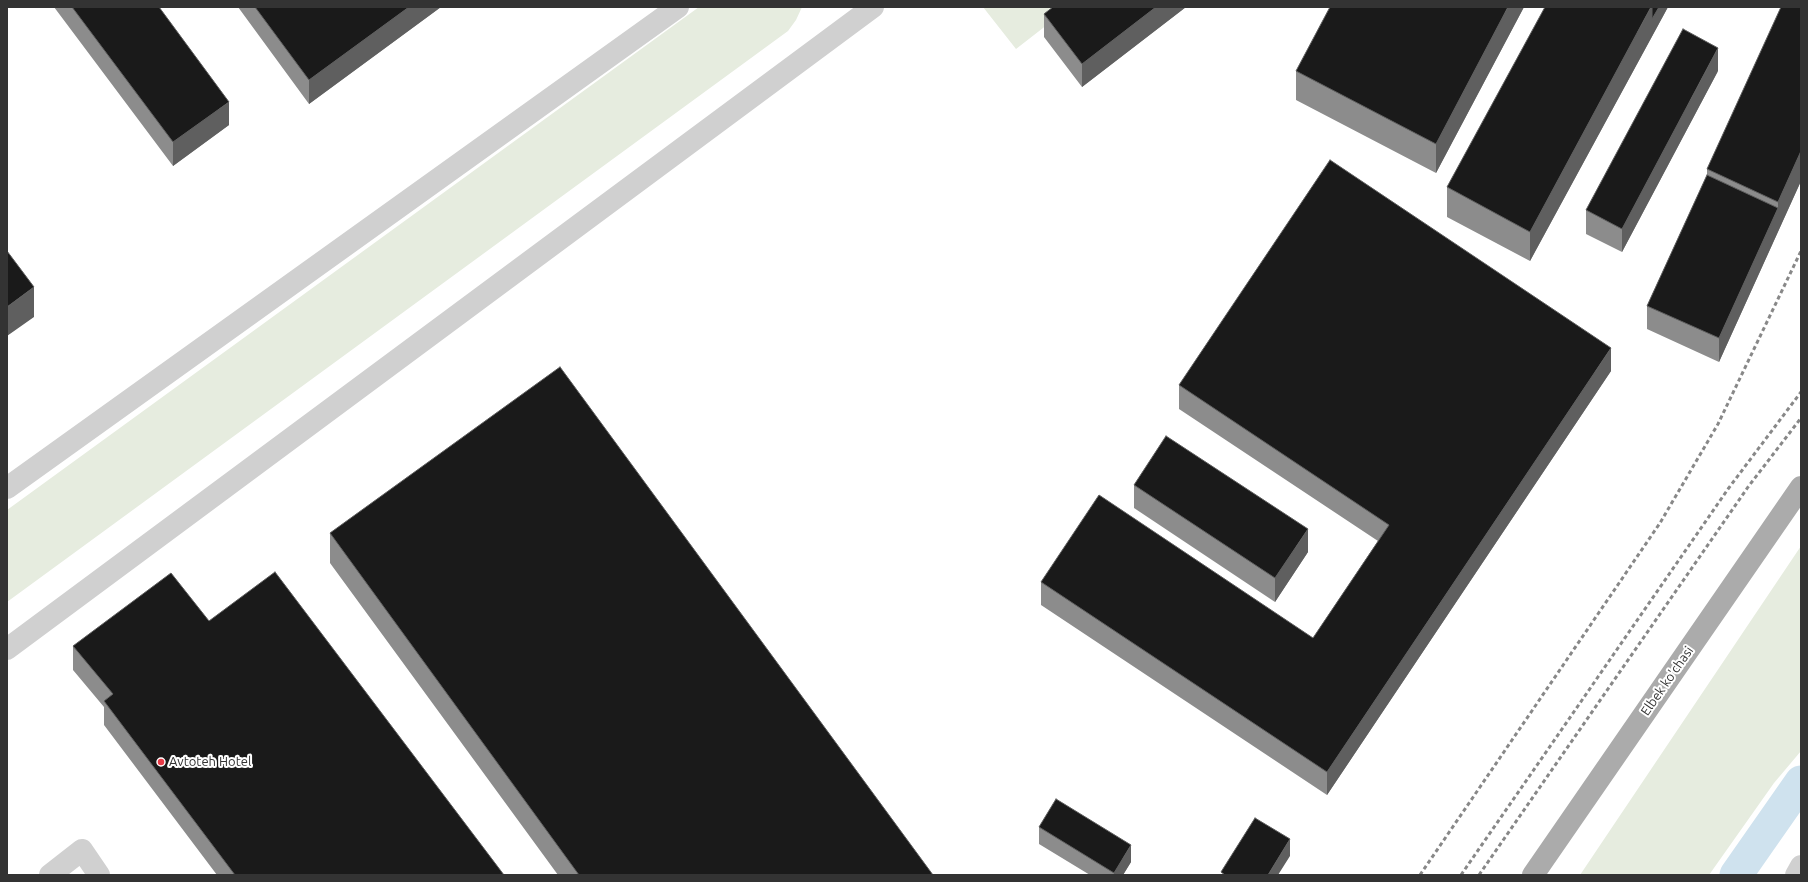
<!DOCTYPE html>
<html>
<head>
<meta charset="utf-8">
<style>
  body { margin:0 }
  #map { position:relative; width:1808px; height:882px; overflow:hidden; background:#fff; font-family:Ubuntu,sans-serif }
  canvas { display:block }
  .frame { position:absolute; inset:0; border:8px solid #333; pointer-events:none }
</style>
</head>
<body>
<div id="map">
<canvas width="1808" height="882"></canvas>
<div class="frame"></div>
</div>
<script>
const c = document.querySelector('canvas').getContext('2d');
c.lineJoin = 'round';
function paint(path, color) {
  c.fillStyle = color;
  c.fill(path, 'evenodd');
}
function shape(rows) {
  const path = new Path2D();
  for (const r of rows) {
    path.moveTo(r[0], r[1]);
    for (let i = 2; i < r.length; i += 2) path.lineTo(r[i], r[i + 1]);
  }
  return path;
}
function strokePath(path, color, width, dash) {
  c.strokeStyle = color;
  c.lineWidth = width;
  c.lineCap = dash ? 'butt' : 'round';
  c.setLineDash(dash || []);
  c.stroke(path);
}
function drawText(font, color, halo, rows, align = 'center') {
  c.font = font + ' Ubuntu,sans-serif';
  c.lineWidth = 4;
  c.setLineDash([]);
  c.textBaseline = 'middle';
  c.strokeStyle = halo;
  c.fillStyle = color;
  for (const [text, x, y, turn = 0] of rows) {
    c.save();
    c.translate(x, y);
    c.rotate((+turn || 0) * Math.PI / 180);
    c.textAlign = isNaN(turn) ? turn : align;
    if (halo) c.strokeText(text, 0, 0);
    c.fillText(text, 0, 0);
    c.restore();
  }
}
paint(shape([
  [699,7,802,7,796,20,788,31,7,602,7,510],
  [983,7,1070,7,1016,49],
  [1801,546,1801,751,1774,783,1709,875,1580,875]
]), '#e6ecdf');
strokePath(shape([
  [1736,875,1801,782]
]), '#cfe2ee', 33);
strokePath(shape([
  [7,488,678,7],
  [7,649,873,7],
  [50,875,82,850,99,875],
  [1796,875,1801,866]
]), '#d0d0d0', 22);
strokePath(shape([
  [1533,875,1801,487]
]), '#ababab', 22);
strokePath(shape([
  [1420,875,1660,523,1718,424,1801,251],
  [1461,875,1728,489,1801,392],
  [1479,875,1748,487,1801,418]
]), '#888', 3, [4, 3]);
paint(shape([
  [54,7,159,7,229,125,173,166],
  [238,7,441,7,309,104],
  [1053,7,1186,7,1082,87,1044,37,1044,14],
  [1524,7,1436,173,1296,100,1296,71],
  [1668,7,1530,261,1447,217,1447,187],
  [1801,7,1801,181,1719,362,1647,329,1647,306,1707,175,1707,169],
  [1718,71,1622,252,1586,234,1586,210],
  [1611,371,1327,795,1041,605,1041,582,1313,638,1378,541,1179,409,1179,385],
  [1134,485,1308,552,1275,602,1134,508],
  [330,533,933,875,558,875,330,563],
  [209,621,504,875,217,875,104,725,104,707,73,670,73,646],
  [1039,827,1131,862,1123,875,1090,875,1039,844]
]), '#8c8c8c');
paint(shape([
  [409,7,441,7,309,104,309,80],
  [1156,7,1186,7,1082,87,1082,64],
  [1508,7,1524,7,1436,173,1436,144],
  [1651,7,1668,7,1530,261,1530,232],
  [1718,48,1718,71,1622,252,1622,229],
  [229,102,229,125,173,166,173,142],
  [1801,151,1801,181,1719,362,1719,338,1778,208,1778,202],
  [34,287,34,317,7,336,7,307],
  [1611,348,1611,371,1327,795,1327,772],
  [1308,529,1308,552,1275,602,1275,578],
  [1290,839,1290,856,1278,875,1268,875],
  [1131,845,1131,862,1123,875,1114,875,1114,873]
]), '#5f5f5f');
const building = shape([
  [72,7,159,7,229,102,173,142,72,7],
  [255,7,409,7,309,80,255,7],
  [1053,7,1156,7,1082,64,1044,14,1053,7],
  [1330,7,1508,7,1436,144,1296,71,1330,7],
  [1545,7,1651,7,1530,232,1447,187,1545,7],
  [1652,7,1659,7,1652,19,1652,7],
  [1781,7,1801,7,1801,151,1778,202,1707,169,1781,7],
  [1683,29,1718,48,1622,229,1586,210,1683,29],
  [1330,160,1611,348,1327,772,1041,582,1099,495,1313,638,1389,525,1179,385,1330,160],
  [1707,175,1778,208,1719,338,1647,306,1707,175],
  [7,251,34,287,7,307,7,251],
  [560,367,933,875,579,875,330,533,560,367],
  [1166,436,1308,529,1275,578,1134,485,1166,436],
  [275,572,504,875,235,875,104,701,113,694,73,646,171,573,209,621,275,572],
  [1056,799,1131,845,1114,873,1039,827,1056,799],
  [1255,818,1290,839,1268,875,1225,875,1221,872,1255,818]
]);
paint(building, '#1a1a1a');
strokePath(building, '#5f5f5f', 1);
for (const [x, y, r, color] of [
  [161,762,4,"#e63946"]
]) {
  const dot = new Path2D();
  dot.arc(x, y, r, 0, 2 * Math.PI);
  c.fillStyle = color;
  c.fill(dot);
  strokePath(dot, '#fff', 1.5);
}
drawText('13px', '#333', '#fff', [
  ["Elbek ko'chasi",1667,681,-55]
]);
drawText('13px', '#333', '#fff', [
  ["Avtoteh Hotel",169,762]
], 'left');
</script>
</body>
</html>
